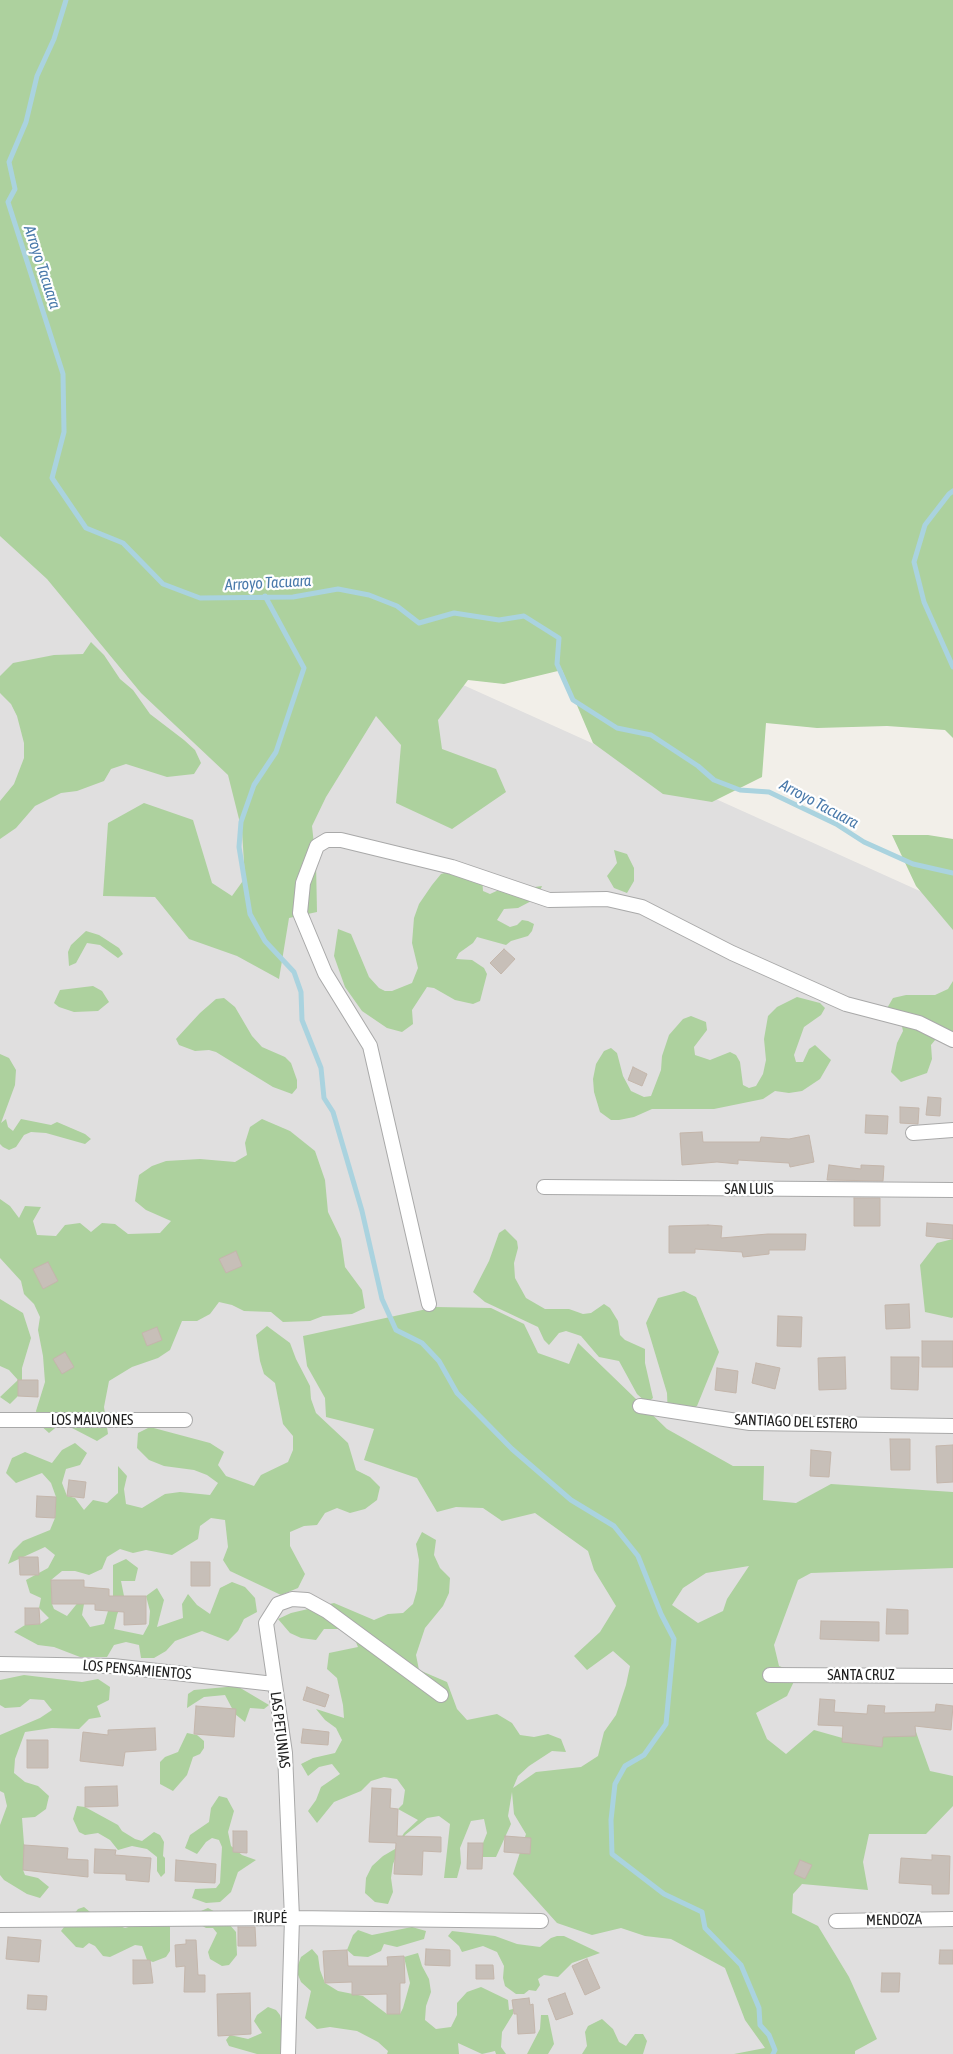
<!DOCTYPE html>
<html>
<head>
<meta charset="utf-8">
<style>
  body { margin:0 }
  canvas { display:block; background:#f2efe9 }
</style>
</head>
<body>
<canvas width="953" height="2054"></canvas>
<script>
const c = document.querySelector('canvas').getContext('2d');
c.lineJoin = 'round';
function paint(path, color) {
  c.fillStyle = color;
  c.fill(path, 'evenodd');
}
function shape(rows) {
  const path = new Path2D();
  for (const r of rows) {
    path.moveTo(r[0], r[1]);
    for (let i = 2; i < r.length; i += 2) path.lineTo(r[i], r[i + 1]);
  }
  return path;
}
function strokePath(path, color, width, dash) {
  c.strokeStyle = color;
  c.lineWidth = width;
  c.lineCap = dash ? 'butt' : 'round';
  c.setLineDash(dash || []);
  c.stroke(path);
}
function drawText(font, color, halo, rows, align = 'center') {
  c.font = font + ' "Asap Condensed",sans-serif';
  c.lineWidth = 4.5;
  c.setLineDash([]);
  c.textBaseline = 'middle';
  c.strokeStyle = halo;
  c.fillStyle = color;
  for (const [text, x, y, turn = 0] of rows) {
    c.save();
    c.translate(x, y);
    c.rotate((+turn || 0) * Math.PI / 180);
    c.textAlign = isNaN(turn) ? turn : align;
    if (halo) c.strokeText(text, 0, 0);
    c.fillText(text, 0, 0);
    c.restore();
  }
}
paint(shape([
  [0,476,953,906,953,2054,0,2054]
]), '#e0dfdf');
paint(shape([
  [0,0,953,0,953,738,945,730,887,726,817,728,766,723,762,777,712,802,663,794,593,743,562,670,504,684,468,680,438,720,442,749,496,769,506,792,452,829,396,803,401,745,376,716,326,797,312,826,316,863,317,912,289,918,279,979,237,956,189,939,155,897,103,896,108,823,144,803,193,820,212,883,232,896,245,878,242,831,228,775,141,693,47,579,0,536],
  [91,642,104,655,120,679,133,690,150,714,184,740,195,750,201,763,194,774,167,777,126,764,111,769,104,781,77,791,61,793,35,806,16,828,0,839,0,801,14,784,24,758,24,743,17,716,11,704,0,693,0,676,13,663,54,655,83,654],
  [892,835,928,835,953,839,953,930,916,886],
  [614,850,627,854,634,868,634,881,627,893,614,888,607,876,617,863],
  [448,872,482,878,483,891,490,894,503,888,524,894,535,887,542,886,537,898,518,908,504,909,497,920,510,927,517,925,522,920,528,921,534,924,532,931,528,936,511,941,506,945,477,937,473,943,459,953,456,959,472,960,484,968,487,974,480,1001,473,1004,455,1000,434,988,427,987,412,1010,413,1024,402,1032,387,1028,362,1011,345,987,334,956,338,929,351,934,369,977,379,988,385,991,392,991,412,983,418,968,412,943,414,918,419,904,432,885,441,874],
  [86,931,99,935,119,948,123,954,118,958,100,945,87,943,76,963,69,966,68,952,71,945],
  [953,981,953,1039,940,1034,931,1045,932,1059,927,1073,901,1082,891,1072,897,1043,903,1031,900,1017,886,1010,893,998,906,995,935,995,948,989],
  [93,986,102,991,109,1002,98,1011,74,1012,59,1007,54,1003,60,990],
  [797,997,820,1003,825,1008,821,1015,804,1027,794,1055,796,1062,803,1062,809,1049,815,1045,831,1060,820,1079,802,1091,789,1093,775,1091,763,1099,714,1109,652,1109,634,1117,619,1120,611,1120,600,1112,594,1092,593,1079,596,1064,604,1051,611,1048,617,1053,623,1076,631,1091,644,1097,651,1096,661,1070,662,1056,669,1035,683,1019,691,1016,706,1022,707,1030,694,1047,695,1055,710,1060,730,1052,736,1055,740,1062,743,1085,749,1088,756,1086,763,1074,766,1060,764,1039,768,1016,777,1007],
  [224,998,235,1007,252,1036,262,1047,285,1057,291,1063,297,1080,297,1088,292,1094,273,1087,216,1052,209,1050,195,1051,179,1045,176,1039,200,1013,216,999],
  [0,1054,9,1058,16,1070,15,1085,1,1123,6,1119,8,1127,13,1131,21,1119,51,1125,57,1122,85,1134,91,1139,85,1144,46,1133,31,1132,24,1135,16,1147,9,1150,3,1147,0,1144],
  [262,1119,290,1131,315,1151,325,1180,328,1212,341,1239,345,1267,362,1290,365,1308,352,1314,323,1316,310,1321,283,1322,271,1312,244,1311,232,1305,219,1302,210,1314,197,1321,182,1321,170,1350,158,1358,132,1367,109,1381,104,1407,108,1434,97,1441,72,1428,59,1425,49,1433,39,1424,36,1411,45,1382,43,1356,38,1330,40,1317,34,1304,24,1294,21,1281,0,1258,0,1199,10,1206,19,1218,25,1206,41,1207,33,1221,37,1235,56,1236,65,1225,80,1223,91,1232,102,1223,115,1224,128,1234,160,1233,171,1221,146,1210,135,1201,139,1175,152,1166,166,1161,200,1159,235,1162,247,1155,245,1143,250,1127],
  [505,1229,517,1241,518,1248,514,1263,515,1278,526,1298,545,1309,569,1309,583,1314,591,1313,604,1304,610,1308,618,1321,620,1335,625,1340,645,1349,645,1363,653,1398,647,1403,637,1394,619,1361,599,1357,581,1336,566,1331,559,1333,549,1345,544,1340,538,1327,485,1302,473,1292,489,1261,499,1233],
  [953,1239,953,1317,952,1318,925,1312,920,1265,937,1243],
  [684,1291,696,1297,719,1352,697,1406,684,1413,671,1407,668,1419,667,1393,646,1323,658,1298],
  [0,1299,23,1313,31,1338,22,1368,22,1382,18,1396,10,1404,0,1397,18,1380,9,1370,0,1366],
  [436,1307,491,1308,524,1324,538,1353,569,1364,578,1343,667,1429,733,1466,764,1466,763,1500,796,1503,831,1484,953,1492,953,1568,811,1573,798,1580,774,1645,779,1666,798,1673,787,1696,756,1713,767,1739,786,1754,814,1730,846,1739,876,1733,916,1732,930,1771,953,1776,953,1806,926,1834,869,1834,863,1862,868,1890,802,1884,793,1894,792,1913,818,1926,849,1977,877,2039,855,2051,855,2054,734,2054,765,2048,745,2020,725,1968,671,1939,645,1936,621,1928,592,1935,557,1923,513,1874,526,1834,514,1814,512,1792,508,1816,511,1824,496,1857,483,1857,483,1843,487,1833,484,1819,471,1821,460,1848,461,1863,457,1878,444,1878,450,1824,439,1816,427,1818,405,1835,393,1864,391,1878,393,1892,388,1904,375,1902,365,1893,366,1878,372,1866,383,1856,395,1849,404,1833,418,1820,398,1809,403,1804,405,1790,397,1779,384,1777,371,1781,361,1791,334,1802,317,1823,308,1811,316,1800,321,1787,340,1774,332,1764,319,1767,308,1776,301,1764,313,1758,335,1753,342,1740,336,1728,325,1720,316,1709,344,1718,343,1705,337,1678,327,1669,329,1653,358,1647,353,1635,338,1629,324,1629,316,1640,301,1638,290,1633,278,1619,291,1613,334,1603,374,1620,388,1614,403,1613,413,1604,417,1590,419,1560,416,1544,422,1532,436,1540,434,1555,440,1568,450,1578,449,1593,443,1606,425,1628,416,1655,419,1670,447,1682,457,1709,467,1720,497,1714,512,1723,520,1735,534,1737,548,1734,561,1739,566,1752,552,1751,529,1766,518,1776,513,1788,536,1772,581,1767,598,1756,604,1732,616,1715,626,1685,630,1666,613,1651,587,1670,574,1656,600,1632,616,1606,594,1570,588,1551,535,1513,502,1521,483,1508,456,1507,437,1512,417,1478,364,1460,374,1429,326,1417,325,1398,307,1366,303,1336],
  [749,1566,727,1599,723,1611,698,1623,672,1605,683,1588,706,1573],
  [267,1326,290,1343,296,1359,310,1386,311,1399,316,1413,348,1443,356,1470,370,1477,380,1487,377,1500,365,1509,350,1513,337,1508,325,1513,317,1525,304,1526,290,1532,290,1546,305,1574,298,1588,281,1595,230,1571,223,1560,228,1547,225,1520,211,1518,200,1526,198,1539,172,1555,146,1550,133,1553,120,1549,107,1557,102,1569,89,1575,75,1571,62,1571,51,1580,52,1604,54,1609,67,1616,84,1595,96,1588,84,1604,82,1615,90,1627,104,1624,108,1611,113,1606,113,1565,126,1559,138,1568,135,1581,121,1581,124,1596,117,1615,114,1629,143,1635,149,1624,150,1611,146,1596,157,1588,164,1600,157,1627,183,1618,182,1604,188,1594,197,1605,210,1614,220,1588,232,1582,245,1587,255,1598,257,1612,244,1619,238,1631,228,1641,202,1631,175,1641,166,1651,154,1658,141,1658,139,1645,126,1642,114,1645,107,1657,80,1657,54,1647,38,1645,14,1632,25,1625,40,1624,49,1618,39,1608,41,1598,30,1593,26,1580,48,1568,55,1555,45,1547,8,1564,13,1551,23,1541,50,1530,55,1518,56,1497,51,1483,42,1473,16,1483,6,1473,12,1458,25,1452,52,1463,62,1450,75,1443,87,1453,80,1465,66,1469,62,1483,67,1496,75,1498,84,1510,93,1500,107,1503,118,1493,118,1466,127,1476,124,1489,126,1504,142,1508,165,1494,180,1492,210,1495,218,1483,207,1475,194,1470,164,1466,149,1460,137,1448,138,1433,150,1427,210,1443,224,1452,218,1465,226,1476,254,1486,261,1475,288,1462,293,1450,293,1436,283,1424,275,1383,264,1374,260,1361,256,1335],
  [24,1675,82,1682,98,1679,110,1687,109,1700,97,1706,101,1717,89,1719,79,1729,52,1728,25,1732,15,1759,14,1773,25,1782,38,1786,49,1796,46,1809,35,1817,22,1818,25,1857,23,1870,25,1875,38,1878,49,1887,40,1898,27,1894,4,1880,0,1875,0,1825,7,1806,4,1793,0,1791,0,1735,40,1718,52,1710,44,1700,30,1699,20,1707,5,1708,0,1705,0,1680],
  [237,1686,269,1705,264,1709,250,1708,245,1722,235,1714,225,1695,204,1697,187,1708,188,1694,194,1690],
  [187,1733,197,1735,204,1741,204,1748,200,1754,193,1757,187,1775,173,1791,160,1784,160,1762,165,1757,178,1752],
  [219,1796,227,1798,234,1811,228,1832,231,1846,242,1855,256,1860,238,1872,231,1892,220,1902,206,1903,192,1898,195,1889,216,1888,220,1883,222,1847,219,1840,212,1838,206,1842,197,1854,185,1848,190,1835,209,1822,211,1808],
  [77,1806,85,1807,118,1825,122,1831,135,1839,142,1841,154,1832,160,1835,164,1842,163,1856,165,1858,165,1873,161,1877,157,1871,157,1857,147,1849,132,1846,118,1850,110,1840,98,1833,85,1835,79,1832,73,1819],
  [84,1907,96,1917,125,1928,132,1926,147,1911,161,1914,167,1919,170,1927,170,1951,166,1957,153,1962,147,1960,142,1946,135,1945,110,1957,103,1956,95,1946,89,1943,83,1948,76,1947,61,1931,78,1909],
  [208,1908,221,1915,236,1932,237,1955,229,1965,222,1966,210,1959,208,1952,217,1933,213,1928,206,1928,199,1924,198,1917,201,1911],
  [412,1927,426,1931,424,1939,397,1947,384,1944,381,1951,368,1957,354,1956,347,1950,353,1935,358,1930,372,1935],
  [452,1931,495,1936,517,1944,540,1947,551,1938,557,1936,564,1936,600,1953,572,1963,558,1977,544,1975,538,1979,540,1985,536,1991,529,1990,524,1994,516,1994,505,1986,503,1978,504,1966,497,1952,483,1946,462,1952,459,1946,448,1936],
  [312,1949,318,1956,320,1970,325,1983,338,1991,363,1996,387,2014,400,2014,403,2008,410,1983,404,1957,418,1953,422,1966,429,1979,431,1992,426,2006,425,2020,436,2029,451,2027,457,2015,457,2003,467,1992,481,1987,508,2000,509,2010,513,2009,513,2014,502,2032,501,2047,506,2054,496,2054,495,2051,482,2054,458,2043,459,2054,387,2054,388,2051,378,2042,357,2031,330,2027,317,2029,305,2018,311,1991,301,1982,296,1970,301,1957],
  [268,2007,276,2010,280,2015,287,2042,282,2054,257,2054,229,2046,226,2040,230,2035,248,2039,262,2033,254,2021,257,2015],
  [541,2015,548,2015,554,2044,548,2054,527,2054,540,2029],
  [602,2019,613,2029,619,2042,626,2046,635,2034,643,2034,647,2041,643,2054,582,2054,587,2046,585,2032,588,2026]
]), '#add19e');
strokePath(shape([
  [66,0,54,39,37,76,26,122,9,162,15,189,8,202,63,374,64,432,52,478,86,528,123,543,163,584,200,598,293,597,338,589,369,595,397,606,419,623,454,613,499,620,524,616,559,638,557,664,573,700,617,728,651,735,698,766,714,780,740,790,769,792,836,824,864,842,913,864,953,873],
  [953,491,949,494,925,525,914,562,924,602,953,667],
  [265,596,304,668,276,752,254,785,241,822,239,847,250,914,265,941,294,972,301,992,302,1020,321,1068,324,1098,333,1112,362,1211,382,1299,396,1330,422,1343,439,1361,457,1393,512,1449,571,1500,614,1526,638,1556,661,1614,674,1639,666,1724,644,1755,625,1766,615,1784,611,1820,612,1854,664,1894,702,1912,705,1928,741,1965,759,2008,760,2025,769,2035,775,2050,773,2054]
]), '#aad3df', 5);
const building = shape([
  [504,949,515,959,501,974,490,963,504,949],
  [633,1067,647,1074,642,1086,628,1080,633,1067],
  [928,1097,941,1098,940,1116,926,1115,928,1097],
  [900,1107,919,1108,918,1124,900,1123,900,1107],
  [866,1115,888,1116,887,1134,865,1133,866,1115],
  [702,1132,703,1142,760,1142,761,1137,789,1139,809,1135,814,1162,790,1167,789,1163,738,1160,738,1164,717,1162,682,1165,680,1133,702,1132],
  [829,1165,861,1169,861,1165,884,1166,883,1181,827,1180,829,1165],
  [854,1198,880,1198,880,1226,854,1226,854,1198],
  [927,1223,953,1225,953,1239,926,1236,927,1223],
  [708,1225,722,1226,721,1238,768,1234,806,1234,805,1250,769,1250,769,1254,743,1257,742,1252,695,1249,695,1253,669,1253,669,1226,708,1225],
  [236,1251,242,1266,226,1273,219,1259,236,1251],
  [48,1262,58,1281,43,1289,33,1269,48,1262],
  [909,1304,910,1328,886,1329,885,1305,909,1304],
  [778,1316,802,1317,801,1347,777,1346,778,1316],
  [157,1327,162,1340,147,1346,142,1333,157,1327],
  [922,1341,953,1341,953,1367,922,1367,922,1341],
  [65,1352,74,1367,62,1374,53,1359,65,1352],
  [845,1357,846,1389,819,1390,818,1358,845,1357],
  [891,1357,919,1357,918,1390,891,1389,891,1357],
  [756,1363,780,1368,775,1389,752,1383,756,1363],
  [717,1368,738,1371,736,1393,715,1390,717,1368],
  [18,1380,38,1380,38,1397,18,1396,18,1380],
  [890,1439,910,1439,910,1470,891,1470,890,1439],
  [953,1445,953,1482,937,1483,936,1446,953,1445],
  [811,1450,831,1452,829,1477,810,1476,811,1450],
  [69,1480,86,1482,84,1498,67,1496,69,1480],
  [37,1496,56,1497,55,1518,36,1517,37,1496],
  [19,1557,38,1557,39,1575,20,1575,19,1557],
  [191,1562,210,1562,210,1586,191,1586,191,1562],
  [51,1580,84,1580,84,1587,109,1589,109,1596,146,1596,146,1624,124,1625,124,1612,95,1610,95,1604,52,1604,51,1580],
  [25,1608,39,1608,40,1624,25,1625,25,1608],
  [887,1609,908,1610,908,1634,886,1634,887,1609],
  [821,1621,879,1622,879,1641,820,1639,821,1621],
  [307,1687,329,1695,325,1707,303,1700,307,1687],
  [820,1699,835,1700,834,1712,867,1714,868,1705,885,1706,884,1713,935,1712,936,1704,953,1706,951,1730,915,1726,916,1736,883,1737,882,1747,842,1742,843,1726,818,1725,820,1699],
  [196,1706,236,1709,234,1737,194,1734,196,1706],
  [155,1728,156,1750,125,1752,123,1766,80,1761,83,1732,108,1735,108,1730,155,1728],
  [303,1729,329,1732,328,1745,301,1743,303,1729],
  [27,1740,48,1740,48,1768,27,1768,27,1740],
  [117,1786,118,1806,85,1807,85,1787,117,1786],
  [372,1788,391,1789,390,1808,398,1809,397,1836,441,1837,441,1852,423,1851,422,1875,394,1874,396,1843,369,1842,372,1788],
  [233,1831,247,1831,247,1853,233,1852,233,1831],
  [505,1836,531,1838,530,1854,504,1852,505,1836],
  [468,1843,483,1843,482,1869,467,1869,468,1843],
  [24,1845,68,1848,67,1859,88,1860,88,1877,23,1870,24,1845],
  [95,1849,116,1850,115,1855,151,1858,149,1882,126,1880,126,1874,94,1873,95,1849],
  [932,1855,950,1856,949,1894,932,1894,932,1885,899,1883,901,1858,932,1860,932,1855],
  [176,1860,216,1864,215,1883,175,1881,176,1860],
  [800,1860,812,1865,805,1879,794,1874,800,1860],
  [238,1927,255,1927,256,1946,238,1946,238,1927],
  [8,1937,41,1940,39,1962,6,1959,8,1937],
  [186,1940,196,1940,198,1975,205,1975,205,1992,184,1992,185,1966,176,1967,175,1945,186,1944,186,1940],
  [426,1949,450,1950,450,1966,425,1965,426,1949],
  [347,1950,348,1966,388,1966,387,1957,404,1956,405,1983,400,1983,400,2014,387,2014,387,1994,352,1995,352,1982,325,1983,323,1951,347,1950],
  [940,1950,953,1950,953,1964,939,1964,940,1950],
  [587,1959,600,1988,585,1995,572,1966,587,1959],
  [133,1960,150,1960,153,1983,133,1984,133,1960],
  [476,1965,493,1965,494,1979,476,1979,476,1965],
  [882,1973,900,1973,899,1992,881,1992,882,1973],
  [250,1993,251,2034,218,2036,217,1994,250,1993],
  [565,1993,573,2014,556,2020,548,1999,565,1993],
  [28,1995,47,1996,46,2010,27,2009,28,1995],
  [529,1998,530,2005,533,2004,535,2033,518,2034,517,2014,514,2014,512,2000,529,1998]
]);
paint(building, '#c7bfb8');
strokePath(building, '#c4b6ab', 1);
const minor = shape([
  [913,1133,953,1130],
  [544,1187,953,1190],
  [429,1304,370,1046,325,973,300,913,303,883,317,846,327,840,341,840,452,867,549,900,607,899,642,907,732,953,846,1004,919,1023,953,1040],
  [640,1406,750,1423,953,1426],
  [0,1420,185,1420],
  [0,1664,113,1666,274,1684],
  [770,1675,953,1676],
  [0,1920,292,1918,541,1921],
  [836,1921,953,1919],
  [288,2054,292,1918,285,1753,266,1623,278,1604,292,1599,307,1600,327,1611,441,1695]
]);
strokePath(minor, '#a9a9a9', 16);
strokePath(minor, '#fff', 14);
drawText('15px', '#222', '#fff', [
  ["SAN LUIS",749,1189],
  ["LOS MALVONES",92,1420],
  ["SANTIAGO DEL ESTERO",796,1422,2],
  ["LOS PENSAMIENTOS",137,1670,5],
  ["SANTA CRUZ",861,1675],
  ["LAS PETUNIAS",280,1730,83],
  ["IRUPÉ",270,1918],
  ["MENDOZA",894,1920,-1]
]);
drawText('italic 16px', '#4a7aab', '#fff', [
  ["Arroyo Tacuara",42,267,72],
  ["Arroyo Tacuara",268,583,-3],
  ["Arroyo Tacuara",819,804,28]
]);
</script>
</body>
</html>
